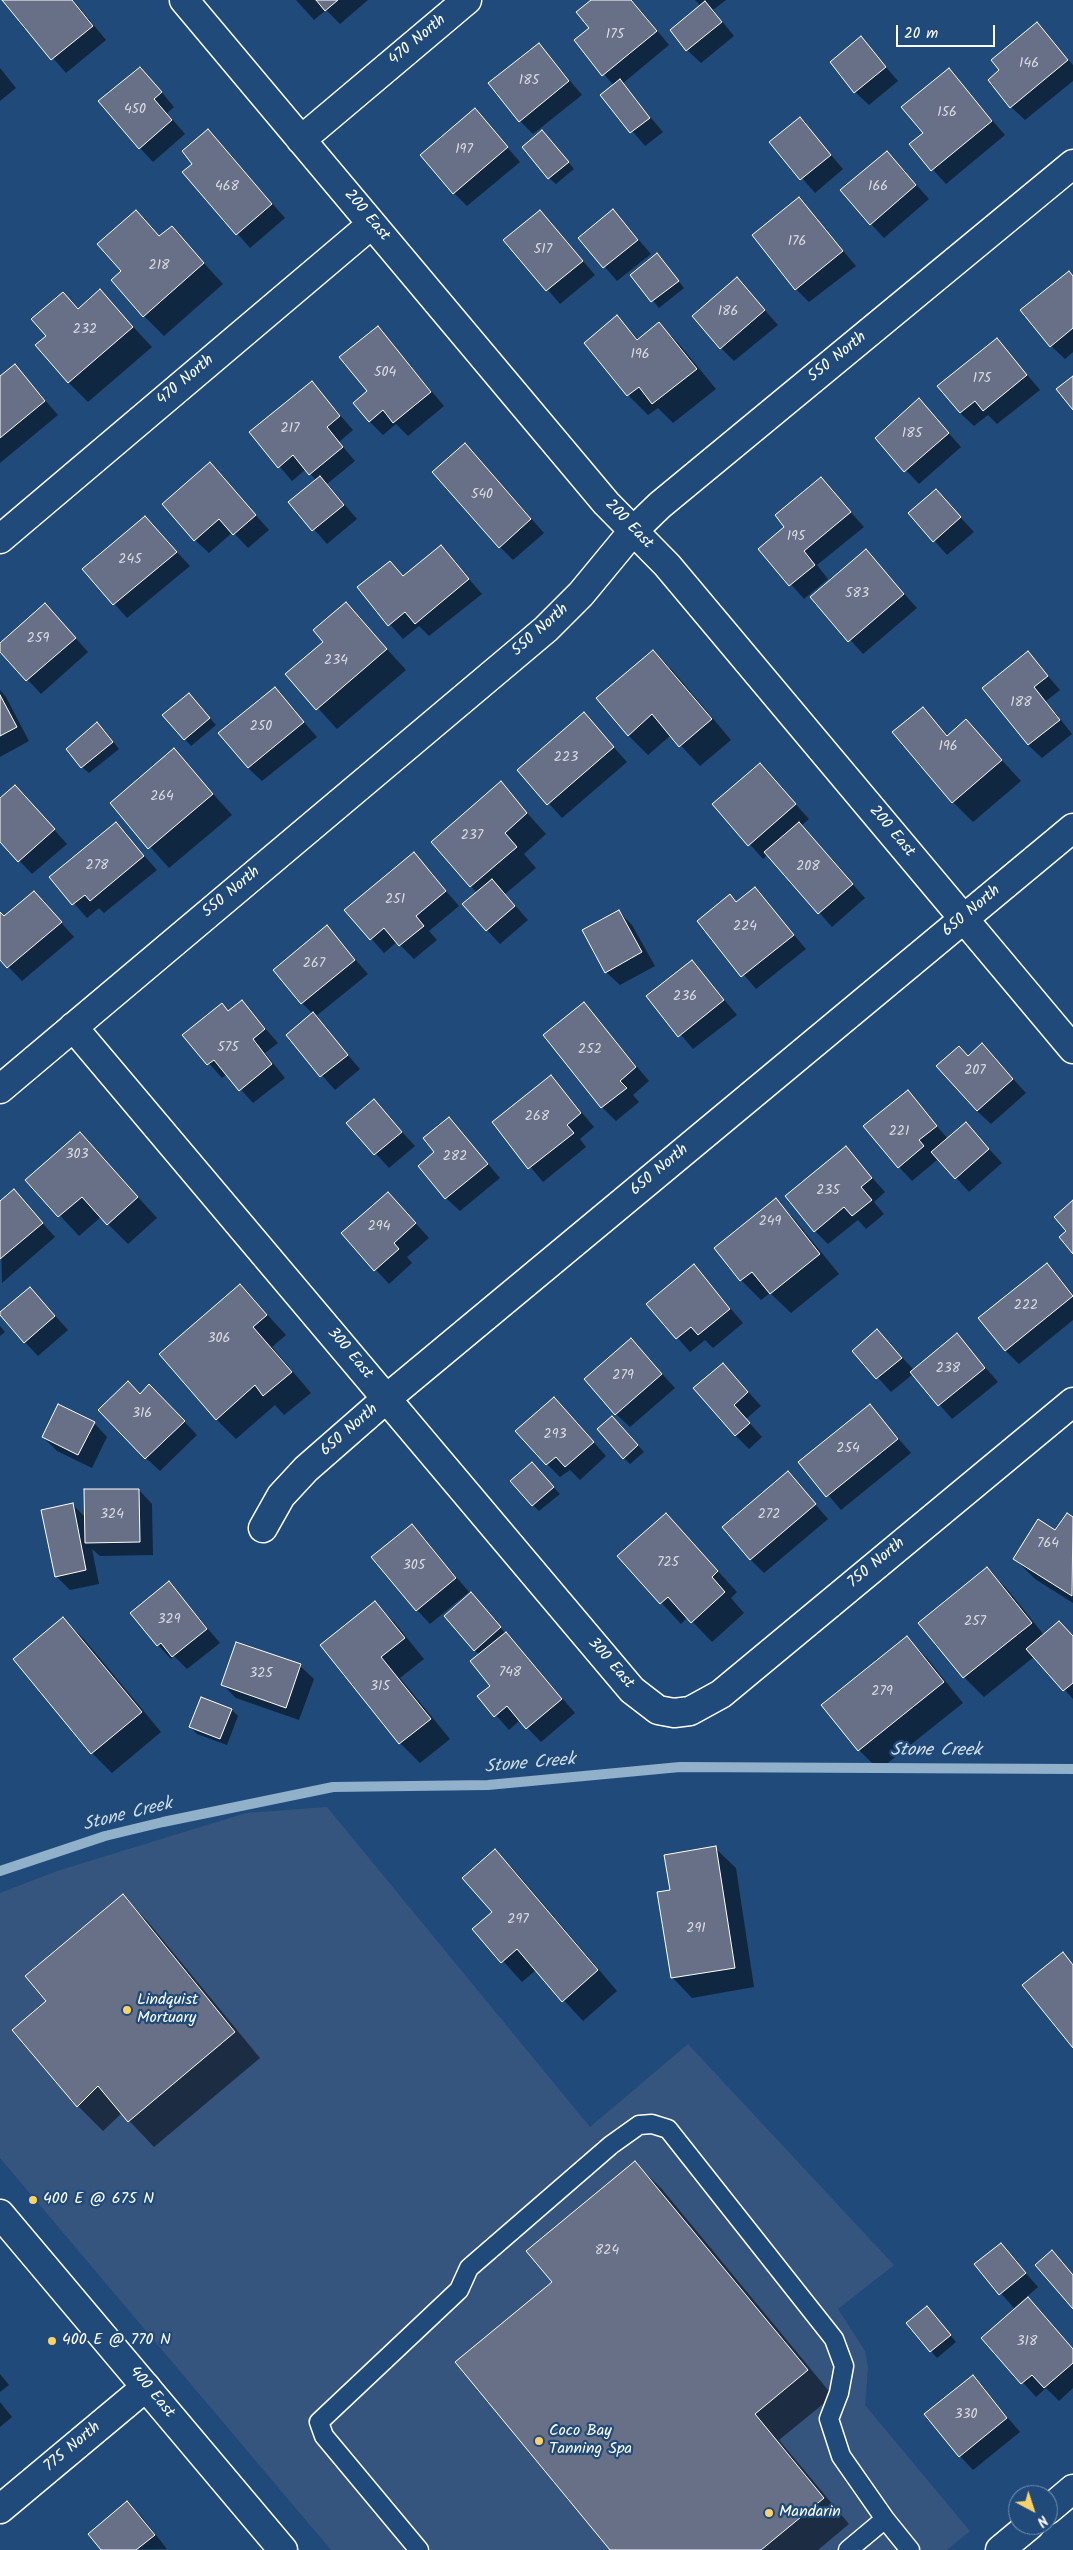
<!DOCTYPE html>
<html>
<head>
<meta charset="utf-8">
<style>
  body { margin:0 }
  #map { position:relative; width:1073px; height:2550px; overflow:hidden; background:#1f4a7a; font-family:Kalam,sans-serif }
  canvas { display:block }
  .north { position:absolute; left:1008px; top:2485px; width:50px; height:50px; box-sizing:border-box; background:#1f4a7a; border:1px solid #7992af; border-radius:50%; rotate:140deg; font-size:14px; font-weight:700; line-height:20px; text-align:center; color:#fff }
  .north::after { content:''; display:block; margin:auto; width:18px; height:22px; background:#ffd166; clip-path:polygon(50% 0,100% 100%,50% 72%,0 100%) }
  .scale { position:absolute; left:896px; top:25px; width:99px; height:22px; box-sizing:border-box; border:2px solid #fff; border-top:0; padding-left:6px; font-size:15px; line-height:18px; white-space:nowrap; color:#fff; -webkit-text-stroke:4px #1f4a7a; paint-order:stroke }
</style>
</head>
<body>
<div id="map">
<canvas width="1073" height="2550"></canvas>
<div class="north">N</div>
<div class="scale">20 m</div>
</div>
<script>
const c = document.querySelector('canvas').getContext('2d');
c.lineJoin = 'round';
function paint(path, color) {
  c.fillStyle = color;
  c.fill(path, 'evenodd');
}
function shape(rows) {
  const path = new Path2D();
  for (const r of rows) {
    path.moveTo(r[0], r[1]);
    for (let i = 2; i < r.length; i += 2) path.lineTo(r[i], r[i + 1]);
  }
  return path;
}
function strokePath(path, color, width, dash) {
  c.strokeStyle = color;
  c.lineWidth = width;
  c.lineCap = dash ? 'butt' : 'round';
  c.setLineDash(dash || []);
  c.stroke(path);
}
function drawText(font, color, halo, rows, align = 'center') {
  c.font = font + ' Kalam,sans-serif';
  c.lineWidth = 4.5;
  c.setLineDash([]);
  c.textBaseline = 'middle';
  c.strokeStyle = halo;
  c.fillStyle = color;
  for (const [text, x, y, turn = 0] of rows) {
    c.save();
    c.translate(x, y);
    c.rotate((+turn || 0) * Math.PI / 180);
    c.textAlign = isNaN(turn) ? turn : align;
    if (halo) c.strokeText(text, 0, 0);
    c.fillText(text, 0, 0);
    c.restore();
  }
}
paint(shape([
  [327,1807,590,2127,688,2044,894,2265,838,2309,865,2351,868,2368,865,2405,970,2531,947,2550,331,2550,0,2158,0,1893,57,1871,246,1813]
]), '#35557e');
paint(shape([
  [3,0,73,0,106,40,66,73],
  [296,0,368,0,340,24,326,10,314,20],
  [593,0,632,0,669,45,622,84,663,132,645,146,602,95,614,86,576,41,591,28],
  [695,0,726,0,713,10,734,36,701,63,687,50,701,6],
  [1037,24,1073,65,1073,81,1025,120,1011,107,1001,70],
  [861,38,898,81,869,105,855,92],
  [539,44,582,95,533,134,520,121],
  [0,68,16,88,0,101],
  [949,70,1005,135,946,184,910,144,924,133],
  [153,82,174,107,167,113,185,134,153,162,140,148],
  [475,110,520,162,467,206,454,193],
  [800,119,843,169,815,193,771,142],
  [208,131,285,218,250,248,184,172,194,164],
  [542,131,574,169,556,184,549,178],
  [887,152,929,199,884,238,871,224],
  [799,199,856,266,809,302,796,289],
  [613,210,651,254,617,281,580,238],
  [540,211,595,275,560,304,505,240],
  [136,212,160,237,171,227,223,284,164,336,144,316,122,271],
  [663,261,684,288,659,308,632,275],
  [1073,277,1073,352,1065,359,1051,346],
  [737,279,778,325,734,361,721,348],
  [100,291,152,347,88,402,68,382,63,293,79,309],
  [617,317,639,340,659,324,679,344,716,389,673,423,658,408,648,415,628,395,585,343],
  [378,328,444,406,408,436,396,424,383,435,369,421,369,392],
  [997,339,1040,390,997,424,988,415,974,426,960,413],
  [15,366,58,415,0,463,0,378],
  [312,383,353,430,339,442,355,461,327,484,357,519,327,544,290,502,316,480,306,469,292,481,250,432],
  [919,400,961,447,919,484,876,438],
  [478,458,544,533,513,560,500,547],
  [210,464,269,530,248,548,233,532,209,553,195,540],
  [821,479,864,527,817,565,828,579,804,599,760,549,786,527],
  [936,491,974,532,947,555,910,513],
  [145,518,190,566,127,618,84,569],
  [441,547,482,594,429,636,419,626,403,639,358,588,390,562,404,576],
  [866,551,917,608,863,654,812,597],
  [346,604,406,670,337,729,287,674,325,642],
  [58,618,88,652,41,694,0,650,0,644],
  [653,651,673,671,731,740,700,766,671,735,648,755,628,735],
  [1028,653,1060,690,1046,701,1072,734,1042,758,1028,745],
  [275,689,317,737,262,781,248,768],
  [0,690,6,697,29,741,0,757],
  [195,701,216,725,191,746,164,715],
  [922,709,949,736,966,721,1021,781,973,822,953,802],
  [584,714,627,762,562,818,519,770],
  [104,730,119,749,89,773,82,767],
  [174,750,232,815,169,868,111,803],
  [760,765,809,819,801,826,865,898,832,927,768,854,763,859,714,804],
  [500,783,546,834,524,854,536,868,505,894,528,920,500,944,487,930,477,893,432,842],
  [15,786,67,844,32,874,0,840,0,799],
  [116,824,157,870,104,913,99,908,87,918,51,877],
  [414,854,459,906,429,931,437,940,414,959,397,942,384,953,346,910],
  [755,889,806,949,756,989,698,921,730,895,737,902],
  [34,892,74,937,22,981,0,958,0,912,5,917],
  [618,911,632,925,655,966,620,985,606,972],
  [327,927,368,974,315,1017,360,1069,335,1090,287,1036,313,1014,302,1003],
  [692,961,737,1015,693,1049,648,996],
  [242,1002,278,1043,265,1053,285,1078,253,1103,227,1074,222,1078,184,1035,229,1012],
  [584,1004,649,1081,633,1095,639,1102,616,1121,602,1107,545,1035],
  [968,1057,995,1059,1026,1093,991,1124,977,1111],
  [551,1076,594,1127,580,1139,586,1147,543,1182,493,1122],
  [907,1092,948,1139,966,1124,1002,1163,969,1192,935,1154,933,1155,937,1160,912,1181,899,1167],
  [373,1101,415,1146,389,1168,348,1123],
  [449,1118,500,1178,460,1211,446,1198,436,1152],
  [80,1133,157,1218,128,1244,101,1217,79,1236,27,1180],
  [846,1148,885,1192,874,1202,884,1214,866,1229,858,1220,828,1244,815,1231],
  [14,1191,55,1237,2,1283,0,1202],
  [776,1200,795,1220,839,1274,791,1313,770,1293,761,1300,741,1280,716,1248],
  [401,1207,429,1238,407,1257,412,1263,389,1284,343,1234],
  [1047,1264,1073,1294,1073,1320,1019,1364,1005,1350],
  [694,1266,743,1323,713,1348,705,1340,690,1352,648,1304],
  [240,1285,286,1335,272,1347,311,1393,284,1415,275,1405,236,1439,216,1419],
  [30,1288,68,1330,38,1356,25,1342],
  [0,1326,5,1332,0,1336],
  [877,1331,914,1370,957,1335,998,1382,952,1419,913,1374,891,1392,854,1351],
  [644,1354,675,1388,630,1427,616,1414],
  [723,1364,761,1406,746,1419,762,1437,749,1449,735,1435],
  [140,1395,163,1399,197,1435,160,1471,146,1458],
  [554,1398,606,1456,580,1480,570,1470,560,1477,547,1464],
  [870,1406,911,1453,841,1510,800,1462],
  [94,1423,107,1437,92,1468,57,1451,43,1437],
  [618,1424,644,1452,630,1464,624,1458],
  [538,1470,560,1494,539,1511,533,1505],
  [788,1473,828,1519,764,1573,750,1559],
  [139,1490,152,1504,153,1555,100,1556,92,1549,99,1584,70,1590,56,1576,73,1505,85,1517],
  [666,1514,737,1592,731,1598,744,1613,712,1642,688,1617,681,1624,619,1557],
  [1067,1514,1073,1518,1073,1603,1035,1579,1015,1559,1056,1532],
  [412,1525,469,1592,430,1624,417,1610],
  [987,1569,1007,1589,1044,1635,1073,1636,1073,1699,1035,1656,984,1697,964,1677,920,1623],
  [169,1583,220,1643,187,1669,174,1656,171,1659,158,1645],
  [471,1594,575,1713,541,1742,520,1720,509,1730,479,1696,492,1686,480,1655,474,1650],
  [375,1603,395,1623,424,1659,400,1678,450,1739,420,1763,400,1743,322,1645],
  [63,1619,83,1638,161,1732,112,1773,92,1753],
  [907,1638,927,1658,963,1703,879,1770,859,1750],
  [300,1666,314,1679,299,1720,236,1698,222,1684],
  [232,1710,238,1716,227,1745,197,1734,190,1727],
  [715,1848,736,1868,754,1987,692,1998,672,1977,671,1891],
  [495,1851,515,1871,617,1991,583,2021,536,1970,522,1982,474,1929,493,1912],
  [123,1896,148,1922,260,2058,154,2147,122,2113,103,2131,78,2106,48,2001],
  [635,2163,661,2188,833,2396,779,2440,849,2524,818,2550,612,2550],
  [1001,2245,1038,2287,1014,2308,976,2265],
  [1028,2299,1073,2349,1073,2388,1059,2401,1046,2388,1036,2397,983,2338],
  [933,2314,956,2342,937,2358,931,2351],
  [0,2374,9,2385,0,2392],
  [972,2376,1020,2432,973,2470,960,2456],
  [0,2402,12,2417,0,2427],
  [127,2503,141,2516,167,2549,102,2550]
]), '#0007');
strokePath(shape([
  [0,1871,105,1836,163,1822,333,1787,488,1785,680,1767,1073,1769]
]), '#91b0ca', 10);
const building = shape([
  [2,0,72,0,93,26,51,60,2,0],
  [316,0,338,0,325,11,316,0],
  [591,0,631,0,657,31,602,76,574,40,589,28,576,12,591,0],
  [705,1,722,22,686,51,670,30,705,1],
  [1037,22,1068,60,1010,108,988,80,999,70,991,60,1037,22],
  [861,36,886,67,854,93,830,62,861,36],
  [539,43,569,81,519,122,488,83,539,43],
  [140,67,162,92,154,99,172,120,139,149,98,101,140,67],
  [949,68,992,121,931,171,909,144,923,133,901,107,949,68],
  [620,79,650,118,630,133,600,95,620,79],
  [475,108,508,147,453,194,420,155,475,108],
  [800,117,831,155,800,180,769,142,800,117],
  [208,129,272,204,236,235,182,172,192,164,182,151,208,129],
  [542,130,569,162,548,179,522,147,542,130],
  [887,151,916,185,870,225,840,190,887,151],
  [799,197,843,251,795,290,752,235,799,197],
  [613,209,638,240,603,268,578,238,613,209],
  [136,210,159,236,172,226,204,263,143,317,111,280,121,271,97,244,136,210],
  [540,210,583,261,546,291,503,240,540,210],
  [657,253,679,281,651,302,630,275,657,253],
  [1069,271,1073,276,1073,328,1050,347,1020,310,1069,271],
  [737,277,765,310,720,349,692,316,737,277],
  [100,289,133,327,68,383,35,345,46,336,31,319,63,292,78,309,100,289],
  [617,315,637,340,659,322,697,369,652,404,639,387,627,396,584,343,617,315],
  [378,326,431,392,393,423,383,410,369,422,353,403,367,391,339,357,378,326],
  [997,338,1027,375,983,411,975,401,960,413,937,386,997,338],
  [15,364,45,401,0,438,0,376,15,364],
  [1073,376,1073,410,1056,389,1073,376],
  [312,381,340,416,327,427,343,447,309,475,293,455,278,468,249,432,312,381],
  [919,398,949,433,904,472,875,438,919,398],
  [465,443,531,519,499,548,432,472,465,443],
  [210,462,256,515,233,535,219,519,194,541,162,504,210,462],
  [320,476,344,505,312,531,288,502,320,476],
  [821,477,851,512,804,551,815,565,789,586,758,549,784,527,775,515,821,477],
  [936,489,961,517,933,542,908,513,936,489],
  [145,516,177,552,113,605,82,569,145,516],
  [441,545,469,579,415,624,405,612,388,626,357,587,390,561,403,576,441,545],
  [866,549,904,594,848,642,810,597,866,549],
  [346,602,387,649,316,710,285,674,323,642,313,630,346,602],
  [45,603,76,638,26,681,0,652,0,643,45,603],
  [653,650,712,719,679,747,652,714,628,736,596,698,653,650],
  [1028,651,1048,676,1034,687,1060,720,1028,745,982,688,1028,651],
  [275,687,304,722,248,768,218,733,275,687],
  [189,693,210,718,184,740,162,715,189,693],
  [0,695,17,727,0,736,0,695],
  [923,707,947,736,966,719,1002,760,952,803,892,732,923,707],
  [584,712,614,747,547,805,517,770,584,712],
  [97,722,113,742,81,768,66,749,97,722],
  [174,748,213,794,148,849,110,803,174,748],
  [760,763,796,804,748,846,712,804,760,763],
  [501,781,527,813,505,833,517,847,470,887,431,842,501,781],
  [15,785,55,829,18,862,0,842,0,798,15,785],
  [116,822,144,856,90,901,85,895,72,905,49,877,116,822],
  [799,822,853,884,818,914,764,852,799,822],
  [414,852,446,891,416,916,424,926,399,946,384,928,370,940,344,910,414,852],
  [492,879,515,906,486,931,462,904,492,879],
  [755,887,794,935,741,977,697,921,730,894,736,902,755,887],
  [34,891,62,922,7,968,0,960,0,912,4,916,34,891],
  [619,910,642,952,605,973,582,930,619,910],
  [327,925,355,960,301,1004,273,970,327,925],
  [692,960,724,1000,678,1037,646,996,692,960],
  [242,1000,265,1029,253,1039,272,1064,239,1091,214,1060,207,1065,182,1035,222,1003,228,1011,242,1000],
  [584,1002,636,1067,620,1081,627,1088,601,1108,543,1035,584,1002],
  [313,1012,348,1055,320,1077,286,1035,313,1012],
  [982,1043,1013,1079,977,1111,936,1066,959,1046,968,1056,982,1043],
  [551,1075,581,1113,567,1125,574,1133,528,1169,492,1122,551,1075],
  [908,1090,937,1126,919,1140,924,1146,898,1168,863,1126,908,1090],
  [374,1099,402,1132,374,1155,346,1123,374,1099],
  [449,1117,488,1164,445,1199,418,1166,434,1152,423,1138,449,1117],
  [966,1122,989,1149,955,1179,931,1152,966,1122],
  [80,1132,138,1197,107,1225,82,1197,58,1217,25,1180,80,1132],
  [846,1146,872,1178,861,1187,872,1200,852,1216,844,1207,814,1232,785,1196,846,1146],
  [14,1189,43,1223,0,1259,0,1201,14,1189],
  [388,1192,416,1223,394,1243,399,1249,374,1271,341,1233,388,1192],
  [776,1198,820,1254,770,1294,752,1272,740,1281,714,1248,776,1198],
  [1073,1200,1073,1254,1059,1237,1066,1231,1054,1217,1073,1200],
  [1047,1263,1073,1296,1005,1351,978,1318,1047,1263],
  [694,1264,730,1309,698,1335,691,1327,676,1339,646,1304,694,1264],
  [240,1284,267,1315,253,1327,292,1372,263,1396,255,1385,216,1420,159,1354,240,1284],
  [30,1287,55,1316,24,1343,0,1315,0,1312,30,1287],
  [877,1329,902,1358,876,1379,852,1351,877,1329],
  [957,1333,985,1368,938,1406,910,1372,957,1333],
  [631,1338,662,1374,615,1415,584,1379,631,1338],
  [723,1363,748,1392,734,1405,750,1423,735,1436,693,1388,723,1363],
  [128,1381,140,1394,149,1384,185,1421,145,1459,98,1410,128,1381],
  [554,1397,594,1442,565,1467,556,1457,546,1465,515,1431,554,1397],
  [58,1404,95,1422,78,1455,42,1437,58,1404],
  [870,1404,898,1439,826,1497,798,1462,870,1404],
  [612,1416,638,1445,623,1459,597,1429,612,1416],
  [532,1462,554,1487,532,1506,510,1481,532,1462],
  [788,1471,816,1504,750,1560,722,1527,788,1471],
  [84,1489,139,1489,140,1542,85,1543,84,1489],
  [73,1503,86,1570,55,1577,41,1510,73,1503],
  [666,1513,718,1571,712,1577,725,1592,691,1623,668,1597,660,1604,617,1556,666,1513],
  [1067,1513,1073,1517,1072,1596,1013,1559,1038,1519,1055,1530,1067,1513],
  [412,1524,456,1578,416,1611,371,1557,412,1524],
  [987,1567,1032,1623,963,1678,918,1623,987,1567],
  [169,1581,207,1629,172,1657,161,1643,157,1646,130,1613,169,1581],
  [471,1592,501,1627,474,1651,444,1616,471,1592],
  [375,1601,405,1638,381,1657,431,1719,399,1744,320,1645,375,1601],
  [63,1617,142,1712,91,1754,13,1659,63,1617],
  [1059,1621,1073,1636,1073,1683,1063,1691,1026,1649,1059,1621],
  [506,1632,562,1699,526,1729,507,1706,494,1717,477,1696,490,1686,470,1661,506,1632],
  [907,1636,944,1682,858,1751,821,1705,907,1636],
  [236,1642,301,1664,286,1708,221,1685,236,1642],
  [201,1697,232,1709,220,1739,189,1727,201,1697],
  [716,1846,735,1968,671,1978,657,1892,670,1890,664,1855,716,1846],
  [495,1849,598,1970,562,2002,517,1949,501,1963,472,1929,492,1912,462,1878,495,1849],
  [123,1894,235,2032,128,2122,98,2086,77,2107,12,2030,46,2001,25,1976,123,1894],
  [1063,1952,1073,1965,1073,2048,1022,1985,1063,1952],
  [635,2161,808,2370,755,2414,824,2498,761,2550,610,2550,455,2362,552,2282,526,2251,635,2161],
  [1001,2243,1026,2273,999,2295,974,2264,1001,2243],
  [1052,2250,1073,2275,1073,2309,1035,2265,1052,2250],
  [1028,2297,1073,2349,1073,2363,1044,2388,1032,2375,1021,2384,981,2338,1028,2297],
  [927,2306,951,2335,930,2352,906,2323,927,2306],
  [973,2375,1007,2418,959,2457,924,2414,973,2375],
  [127,2501,155,2535,136,2550,101,2550,88,2534,127,2501]
]);
paint(building, '#677087');
strokePath(building, '#fff', 1);
const service = shape([
  [419,2550,324,2436,319,2422,459,2290,469,2268,611,2145,639,2125,652,2124,668,2129,834,2339,844,2366,839,2393,829,2419,841,2456,885,2519,910,2550],
  [848,2550,885,2519]
]);
const minor = shape([
  [184,0,606,503,667,565,1073,1049],
  [301,140,467,0],
  [0,539,372,224],
  [73,1027,632,1690,658,1710,674,1713,690,1711,721,1694,1073,1402],
  [0,1089,546,629,581,594,633,531,660,505,1073,164],
  [263,1528,281,1496,306,1469,386,1399,1073,828],
  [0,2509,146,2387],
  [1048,2510,1073,2489],
  [1000,2550,1030,2525]
]);
const secondary = shape([
  [0,2214,283,2550]
]);
strokePath(service, '#fff', 21);
strokePath(minor, '#fff', 31);
strokePath(secondary, '#fff', 31);
strokePath(service, '#1f4a7a', 18);
strokePath(minor, '#1f4a7a', 28);
strokePath(secondary, '#1f4a7a', 28);
for (const [x, y, r, color] of [
  [127,2010,5,"#ffd166"],
  [33,2200,5,"#ffd166"],
  [52,2341,5,"#ffd166"],
  [539,2441,5,"#ffd166"],
  [769,2513,5,"#ffd166"]
]) {
  const dot = new Path2D();
  dot.arc(x, y, r, 0, 2 * Math.PI);
  c.fillStyle = color;
  c.fill(dot);
  strokePath(dot, '#1f4a7a', 2);
}
drawText('14px', '#d9dbe1', null, [
  ["175",615,36],
  ["146",1029,65],
  ["185",529,82],
  ["450",135,111],
  ["156",947,114],
  ["197",464,151],
  ["468",227,188],
  ["166",878,188],
  ["176",797,243],
  ["517",543,251],
  ["218",159,267],
  ["186",728,313],
  ["232",85,331],
  ["196",640,356],
  ["504",385,374],
  ["175",982,380],
  ["217",290,430],
  ["185",912,435],
  ["540",482,496],
  ["195",796,538],
  ["245",130,561],
  ["583",857,595],
  ["259",38,640],
  ["234",336,662],
  ["188",1021,704],
  ["250",261,728],
  ["196",948,748],
  ["223",566,759],
  ["264",162,798],
  ["237",472,837],
  ["278",97,867],
  ["208",808,868],
  ["251",395,901],
  ["224",745,928],
  ["267",314,965],
  ["236",685,998],
  ["575",228,1049],
  ["252",590,1051],
  ["207",975,1072],
  ["268",537,1118],
  ["221",899,1133],
  ["303",77,1156],
  ["282",455,1158],
  ["235",828,1192],
  ["249",770,1223],
  ["294",379,1228],
  ["222",1026,1307],
  ["306",219,1340],
  ["238",948,1370],
  ["279",623,1377],
  ["316",142,1415],
  ["293",555,1436],
  ["254",848,1450],
  ["324",112,1516],
  ["272",769,1516],
  ["764",1048,1545],
  ["725",668,1564],
  ["305",414,1567],
  ["329",169,1621],
  ["257",975,1623],
  ["748",510,1674],
  ["325",261,1675],
  ["315",380,1688],
  ["279",882,1693],
  ["297",518,1921],
  ["291",696,1930],
  ["824",607,2252],
  ["318",1027,2343],
  ["330",966,2416]
]);
drawText('16px', '#fff', '#1f4a7a', [
  ["470 North",418,41,-40],
  ["200 East",366,216,50],
  ["550 North",838,358,-39],
  ["470 North",186,381,-40],
  ["200 East",628,525,46],
  ["550 North",541,631,-42],
  ["200 East",891,832,50],
  ["550 North",232,893,-40],
  ["650 North",972,912,-40],
  ["650 North",660,1171,-40],
  ["300 East",349,1354,50],
  ["650 North",350,1431,-41],
  ["750 North",877,1564,-40],
  ["300 East",610,1664,49],
  ["400 East",151,2393,50],
  ["775 North",73,2448,-40]
]);
drawText('16px', '#fff', '#1f4a7a', [
  ["Lindquist",137,2001],
  ["Mortuary",137,2019],
  ["400 E @ 675 N",43,2200],
  ["400 E @ 770 N",62,2341],
  ["Coco Bay",549,2432],
  ["Tanning Spa",549,2450],
  ["Mandarin",779,2513]
], 'left');
drawText('italic 18px', '#d1dee9', '#1f4a7a', [
  ["Stone Creek",936,1752],
  ["Stone Creek",530,1765,-5],
  ["Stone Creek",128,1816,-14]
]);
</script>
</body>
</html>
